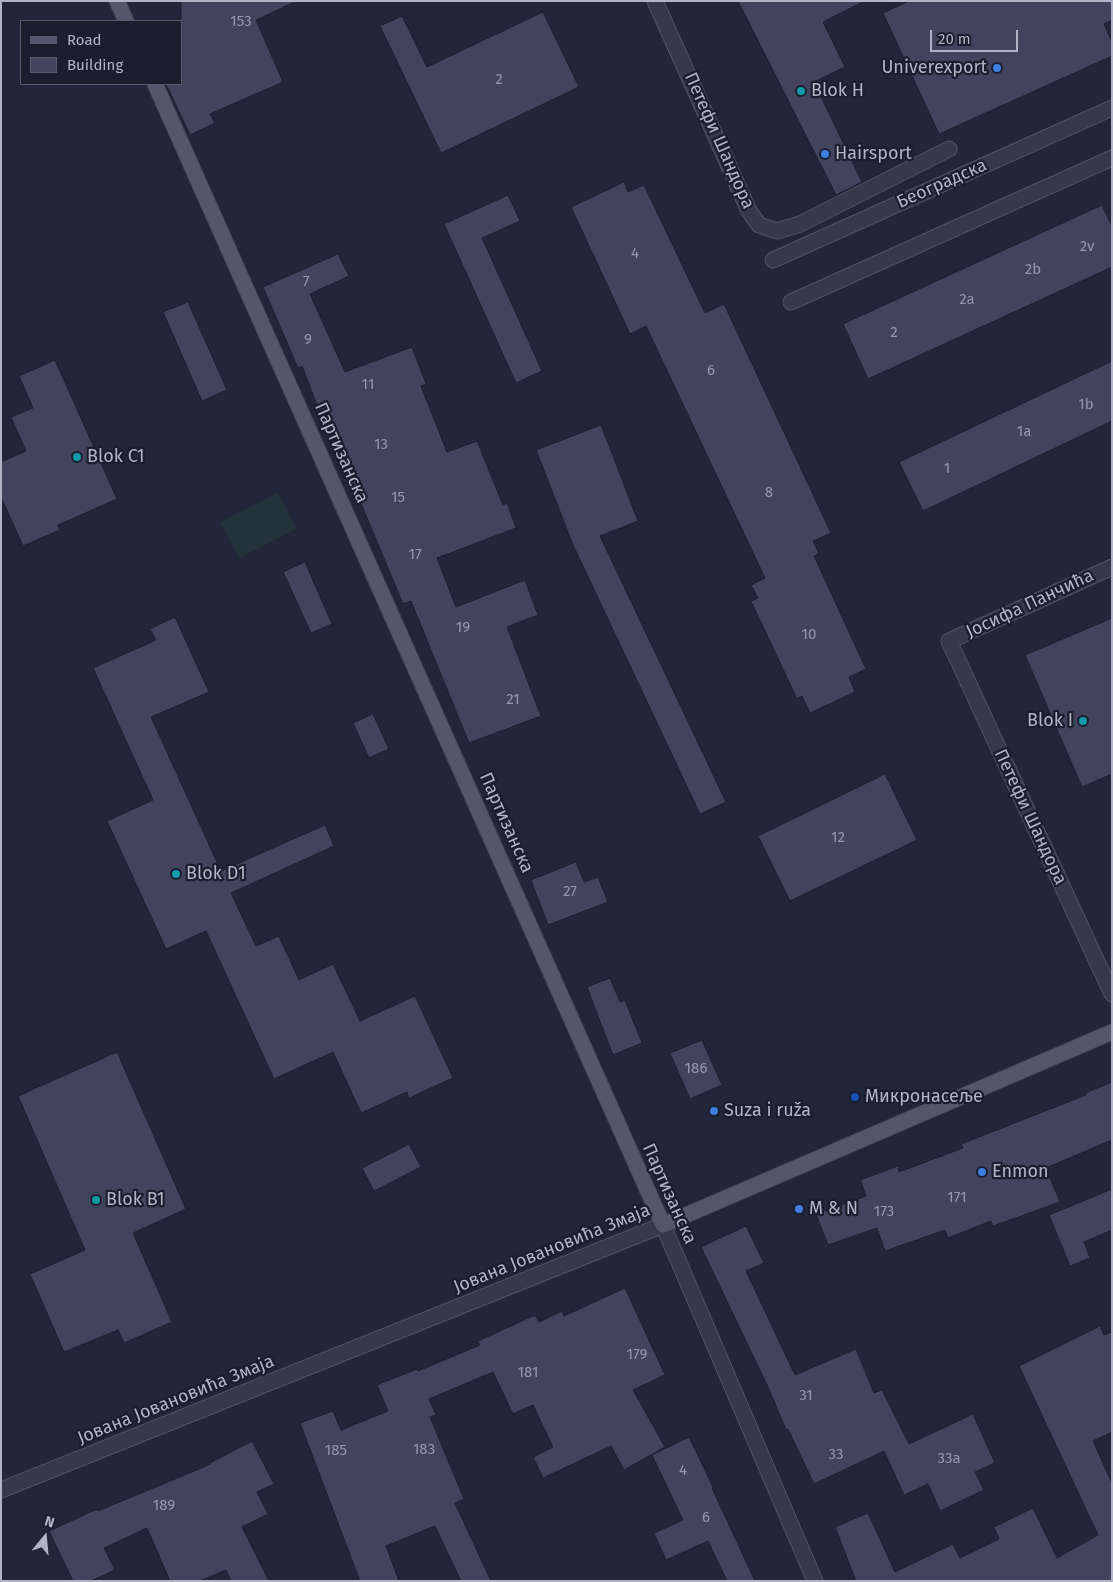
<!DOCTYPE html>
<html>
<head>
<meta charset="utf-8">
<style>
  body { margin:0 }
  #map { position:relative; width:1113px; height:1582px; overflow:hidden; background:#22263a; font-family:"Fira Sans",sans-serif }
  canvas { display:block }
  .frame { position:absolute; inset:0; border:2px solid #b1b3c7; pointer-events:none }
  .legend { position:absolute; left:20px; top:20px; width:162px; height:65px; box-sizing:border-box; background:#1b1e2f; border:1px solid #575a6c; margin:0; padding:6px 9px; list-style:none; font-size:15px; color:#b1b3c7 }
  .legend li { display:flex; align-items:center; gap:10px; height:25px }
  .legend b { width:25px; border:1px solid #575a6c }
  .north { position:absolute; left:20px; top:1512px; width:50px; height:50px; -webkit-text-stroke:4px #1b1e2f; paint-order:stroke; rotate:17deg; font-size:14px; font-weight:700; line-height:20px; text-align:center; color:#b1b3c7 }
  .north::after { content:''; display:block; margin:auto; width:18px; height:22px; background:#b1b3c7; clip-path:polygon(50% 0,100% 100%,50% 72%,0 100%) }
  .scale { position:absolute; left:930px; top:30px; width:88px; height:22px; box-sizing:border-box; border:2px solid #b1b3c7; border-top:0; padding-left:6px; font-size:15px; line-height:18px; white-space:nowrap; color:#b1b3c7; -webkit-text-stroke:4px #1b1e2f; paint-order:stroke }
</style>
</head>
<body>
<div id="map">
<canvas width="1113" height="1582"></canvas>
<div class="frame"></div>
<ul class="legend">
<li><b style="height:6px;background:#54576b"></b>Road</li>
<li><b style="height:14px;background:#41445c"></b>Building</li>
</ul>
<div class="north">N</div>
<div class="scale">20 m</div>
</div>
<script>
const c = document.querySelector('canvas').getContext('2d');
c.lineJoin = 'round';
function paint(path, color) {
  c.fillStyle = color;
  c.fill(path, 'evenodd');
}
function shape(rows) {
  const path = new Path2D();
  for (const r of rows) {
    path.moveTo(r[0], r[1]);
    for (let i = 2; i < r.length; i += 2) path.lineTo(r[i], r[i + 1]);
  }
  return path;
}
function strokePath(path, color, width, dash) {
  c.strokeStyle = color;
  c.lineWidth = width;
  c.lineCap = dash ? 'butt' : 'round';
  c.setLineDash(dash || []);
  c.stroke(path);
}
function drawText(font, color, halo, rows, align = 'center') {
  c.font = font + ' "Fira Sans",sans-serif';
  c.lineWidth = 4.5;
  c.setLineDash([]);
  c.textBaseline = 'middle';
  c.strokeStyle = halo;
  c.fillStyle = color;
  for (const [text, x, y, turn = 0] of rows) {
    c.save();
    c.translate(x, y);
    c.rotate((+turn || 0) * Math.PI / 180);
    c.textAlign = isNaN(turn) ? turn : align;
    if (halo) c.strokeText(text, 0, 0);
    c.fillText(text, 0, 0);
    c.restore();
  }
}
paint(shape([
  [278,493,296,529,239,558,220,522]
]), '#24323b');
const building = shape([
  [181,1,297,1,256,20,283,82,210,114,215,123,190,135,166,84,181,84,181,1],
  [738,1,865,1,823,22,845,67,814,82,862,182,836,195,738,1],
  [909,1,1112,1,1112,20,1104,24,1112,42,1112,56,939,134,883,13,909,1],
  [543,12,579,87,441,153,380,26,402,16,427,67,543,12],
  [624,182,628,192,644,185,705,313,724,304,831,533,813,541,819,554,814,556,866,669,849,677,855,692,810,713,802,696,797,699,751,601,758,598,751,585,765,578,646,326,630,334,571,207,624,182],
  [508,195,520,221,482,238,542,371,516,383,444,224,508,195],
  [1102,205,1112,226,1112,267,868,379,843,324,1102,205],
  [338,254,349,276,310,294,345,372,412,347,426,384,421,386,447,452,477,441,503,505,507,503,516,528,437,558,456,607,525,580,538,615,507,627,541,716,469,743,411,601,403,604,327,422,324,423,302,366,298,368,263,287,338,254],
  [188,302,227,390,202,401,163,312,188,302],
  [55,360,117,499,58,525,60,530,23,546,1,497,1,462,26,451,11,417,33,408,19,376,55,360],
  [1112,361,1112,421,923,511,899,462,1112,361],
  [601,425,638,521,600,536,726,802,700,814,573,545,536,450,601,425],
  [305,562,332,624,311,633,283,572,305,562],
  [175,617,209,692,151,717,221,871,325,825,334,846,231,893,256,946,279,936,299,980,333,964,360,1021,415,996,453,1078,409,1098,407,1092,361,1113,333,1052,274,1079,206,931,166,949,107,821,153,800,93,668,156,640,150,629,175,617],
  [1112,618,1112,774,1082,787,1025,655,1112,618],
  [373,714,389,749,369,758,353,723,373,714],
  [885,774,917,840,790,901,758,836,885,774],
  [576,862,584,882,598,877,608,902,548,925,531,880,576,862],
  [610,978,620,1002,625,1000,642,1043,613,1055,587,987,610,978],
  [702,1040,722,1085,690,1099,670,1053,702,1040],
  [117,1052,186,1209,133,1233,172,1322,124,1343,118,1330,64,1352,30,1274,85,1250,18,1096,117,1052],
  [1112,1082,1112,1140,1046,1168,1060,1202,993,1226,991,1221,948,1238,945,1230,885,1251,877,1228,828,1245,816,1214,866,1196,860,1180,898,1166,899,1172,963,1148,961,1144,1086,1095,1085,1093,1112,1082],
  [409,1144,421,1167,374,1191,362,1168,409,1144],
  [1112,1189,1112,1230,1084,1242,1090,1258,1070,1266,1049,1215,1112,1189],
  [746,1226,764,1263,746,1271,795,1375,856,1349,874,1393,882,1390,909,1444,973,1414,995,1463,975,1472,984,1490,940,1511,928,1484,904,1495,884,1451,814,1484,788,1429,786,1430,768,1387,701,1247,746,1226],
  [625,1288,665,1375,633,1390,665,1447,624,1470,611,1446,543,1478,533,1457,553,1447,533,1405,513,1414,493,1372,429,1399,436,1415,430,1417,464,1499,455,1503,491,1581,461,1581,435,1526,386,1546,399,1581,360,1581,300,1423,333,1411,341,1430,388,1411,377,1385,417,1369,418,1371,480,1345,478,1341,535,1315,539,1322,562,1311,564,1316,625,1288],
  [1100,1326,1104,1335,1112,1332,1112,1432,1093,1441,1112,1483,1112,1581,856,1581,835,1527,868,1513,895,1572,953,1544,960,1558,999,1539,994,1527,1033,1508,1057,1558,1098,1535,1019,1366,1100,1326],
  [689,1437,713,1487,712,1488,755,1581,727,1581,708,1541,666,1560,654,1533,683,1520,652,1455,689,1437],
  [252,1441,274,1484,257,1492,268,1514,242,1527,269,1581,231,1581,226,1570,200,1581,170,1581,147,1528,104,1548,115,1570,91,1581,73,1581,49,1531,97,1509,98,1511,211,1464,210,1463,252,1441]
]);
paint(building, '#41445c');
strokePath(building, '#1d2031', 1);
const minor = shape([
  [655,1,749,211,759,225,777,231,800,224,949,149],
  [773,260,1112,108],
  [791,302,1112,158],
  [1112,567,949,641,1112,994],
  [1,1490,663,1225,815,1581]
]);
const major = shape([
  [117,1,126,21],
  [155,84,663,1225,1112,1032]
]);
strokePath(minor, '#515365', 17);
strokePath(major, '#3f4254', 17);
strokePath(minor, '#36394b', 15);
strokePath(major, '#54576b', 15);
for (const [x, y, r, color] of [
  [997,68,5,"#3f7fe0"],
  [801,91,5,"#0f9aa8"],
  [825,154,5,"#3f7fe0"],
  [77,457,5,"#0f9aa8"],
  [1083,721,5,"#0f9aa8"],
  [176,874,5,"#0f9aa8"],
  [855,1097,5,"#1a4fb4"],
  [714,1111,5,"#3f7fe0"],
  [982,1172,5,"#3f7fe0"],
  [96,1200,5,"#0f9aa8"],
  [799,1209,5,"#3f7fe0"]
]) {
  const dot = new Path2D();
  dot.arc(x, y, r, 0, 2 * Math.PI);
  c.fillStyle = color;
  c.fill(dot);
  strokePath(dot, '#1b1e2f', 2);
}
drawText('15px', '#9597ac', null, [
  ["153",241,22],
  ["2",499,80],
  ["2v",1087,247],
  ["4",635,254],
  ["2b",1033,270],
  ["7",306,282],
  ["2a",967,300],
  ["2",894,333],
  ["9",308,340],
  ["6",711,371],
  ["11",368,385],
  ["1b",1086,405],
  ["1a",1024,432],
  ["13",381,445],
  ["1",947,469],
  ["8",769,493],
  ["15",398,498],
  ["17",415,555],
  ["19",463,628],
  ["10",809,635],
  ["21",513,700],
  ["12",838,838],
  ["27",570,892],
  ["186",696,1069],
  ["171",957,1198],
  ["173",884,1212],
  ["179",637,1355],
  ["181",528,1373],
  ["31",806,1396],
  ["183",424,1450],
  ["185",336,1451],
  ["33",836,1455],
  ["33a",949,1459],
  ["4",683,1471],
  ["189",164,1506],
  ["6",706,1518]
]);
drawText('18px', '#b1b3c7', '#1b1e2f', [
  ["Univerexport",987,68,"right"],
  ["Blok H",811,91],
  ["Hairsport",835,154],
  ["Blok C1",87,457],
  ["Blok I",1073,721,"right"],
  ["Blok D1",186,874],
  ["Микронасеље",865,1097],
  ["Suza i ruža",724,1111],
  ["Enmon",992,1172],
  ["Blok B1",106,1200],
  ["M & N",809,1209]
], 'left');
drawText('18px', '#b1b3c7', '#1b1e2f', [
  ["Петефи Шандора",719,141,66],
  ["Београдска",942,184,-24],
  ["Партизанска",341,453,66],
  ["Јосифа Панчића",1030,604,-25],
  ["Петефи Шандора",1030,817,65],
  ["Партизанска",506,823,66],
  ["Партизанска",669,1194,66],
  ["Јована Јовановића Змаја",552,1249,-22],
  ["Јована Јовановића Змаја",176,1400,-22]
]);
</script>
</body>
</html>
